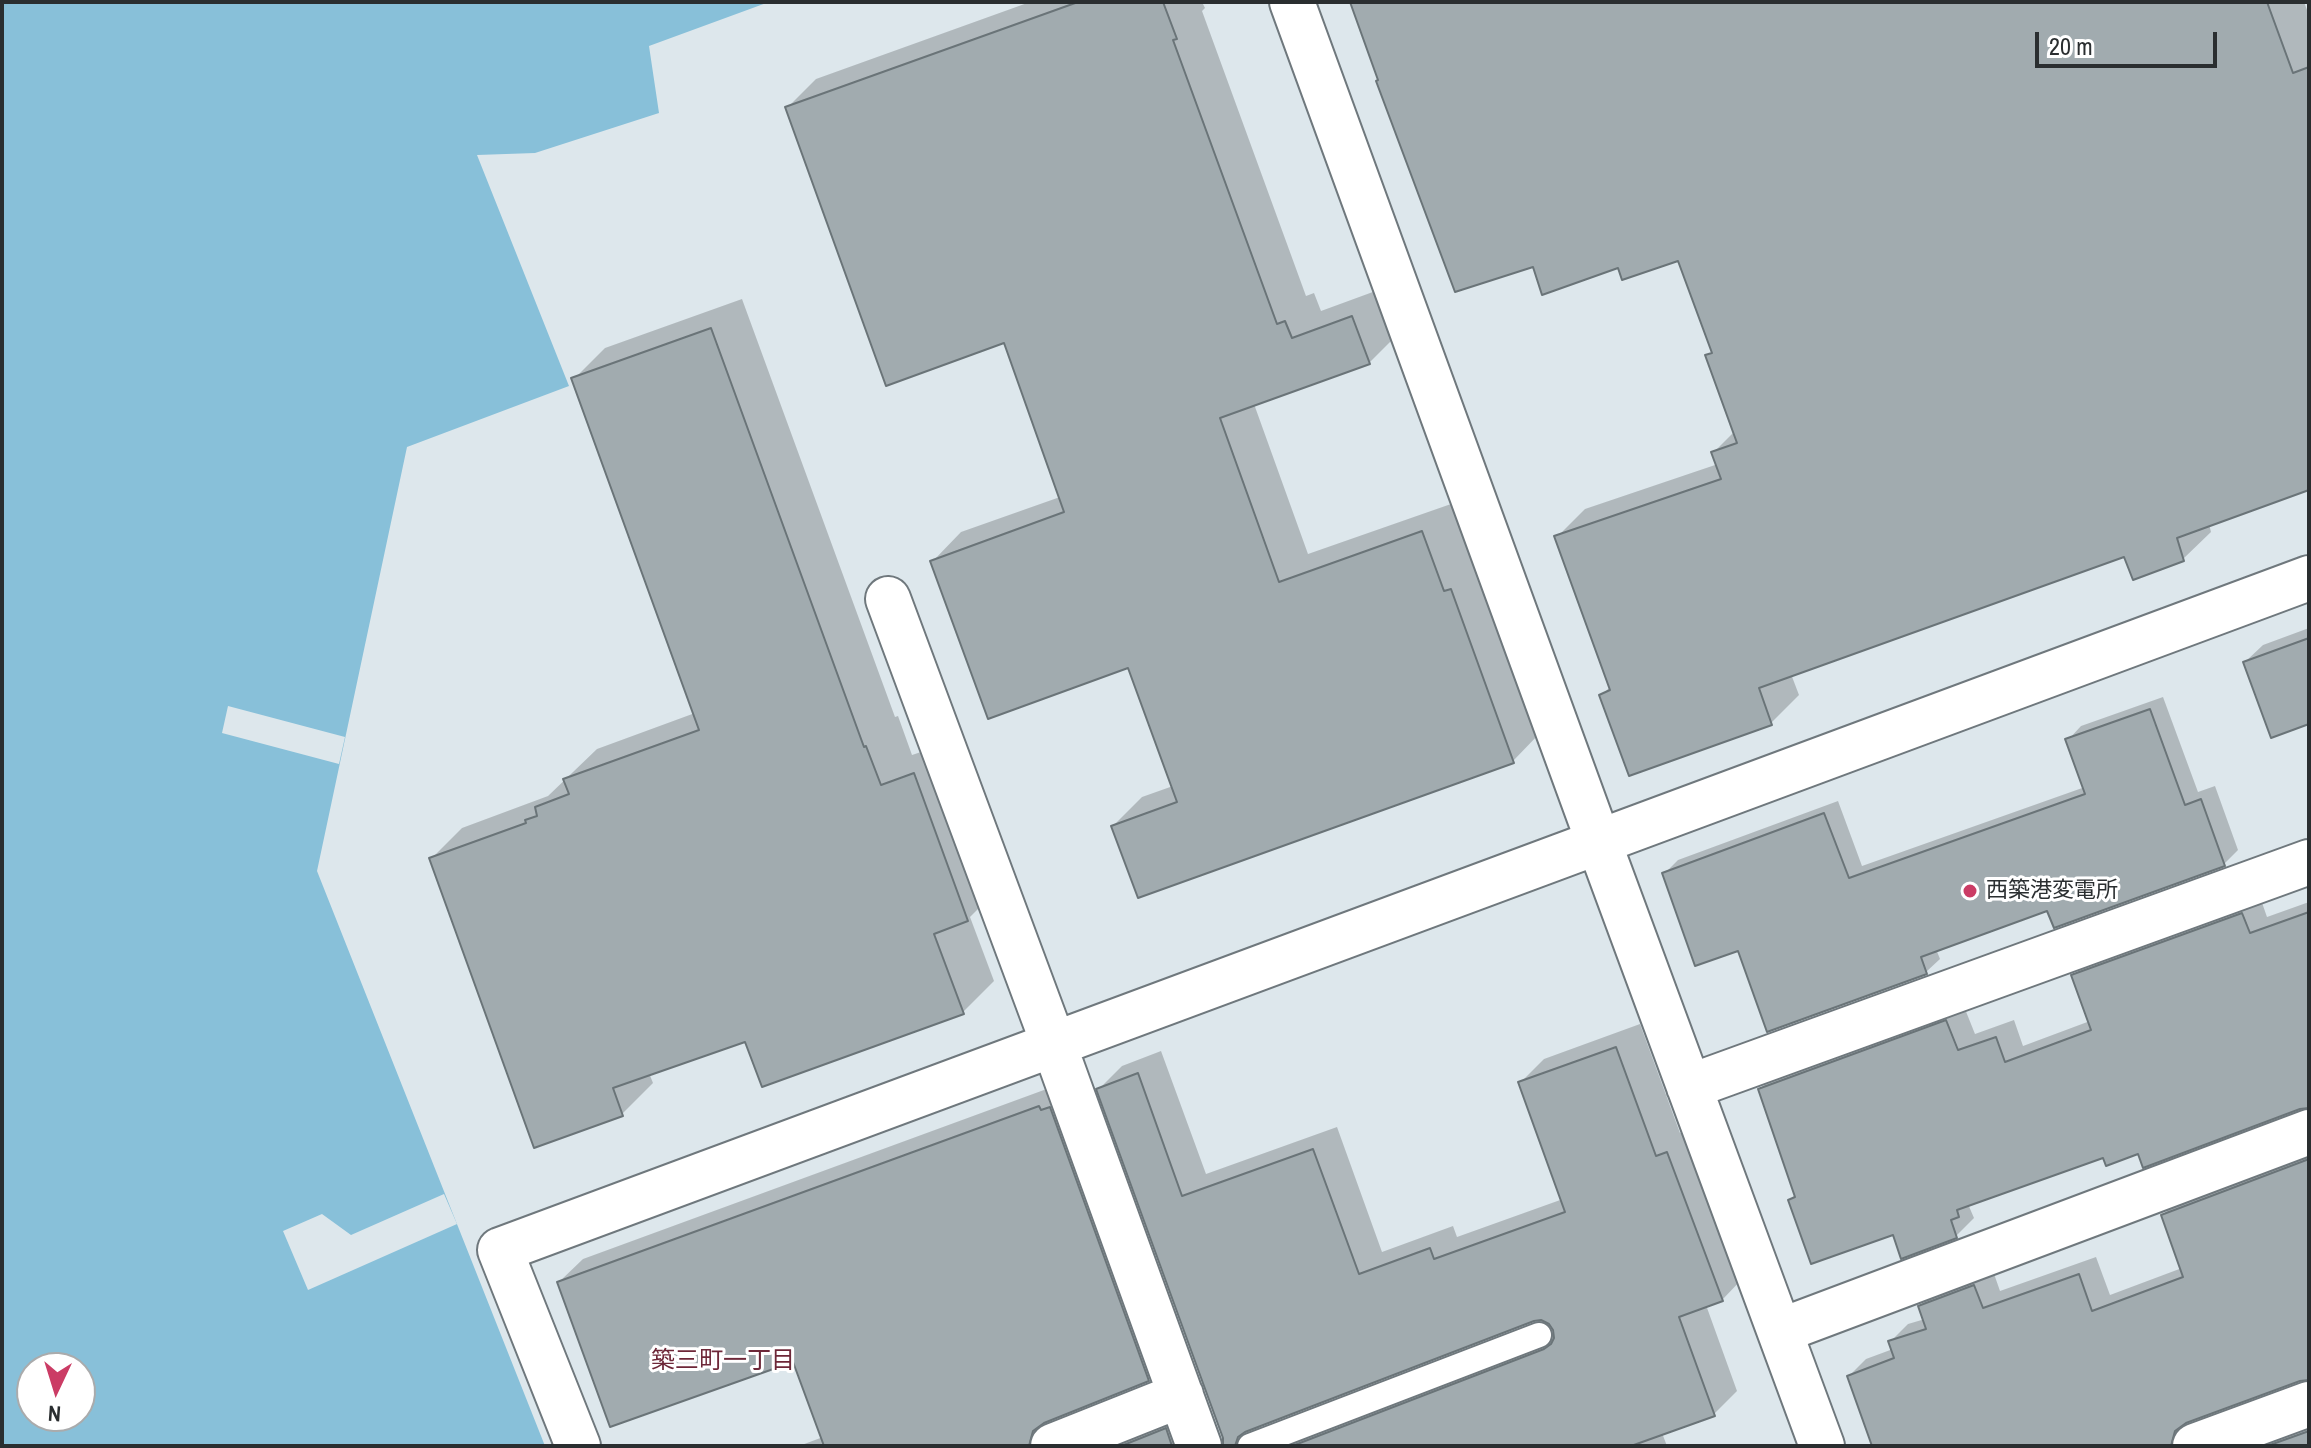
<!DOCTYPE html>
<html>
<head>
<meta charset="utf-8">
<style>
  body { margin:0 }
  #map { position:relative; width:2311px; height:1448px; overflow:hidden; background:#dde7ec; font-family:"Archivo Narrow",sans-serif }
  canvas { display:block }
  .frame { position:absolute; inset:0; border:4px solid #2a2e30; pointer-events:none }
  .north { position:absolute; left:16px; top:1352px; width:80px; height:80px; box-sizing:border-box; background:#fff; border:2px solid #aaabac; border-radius:50%; rotate:184deg; font-size:22px; font-weight:700; line-height:32px; text-align:center; color:#2a2e30 }
  .north::after { content:''; display:block; margin:auto; width:28px; height:36px; background:#cb3c65; clip-path:polygon(50% 0,100% 100%,50% 72%,0 100%) }
  .scale { position:absolute; left:2035px; top:32px; width:182px; height:36px; box-sizing:border-box; border:4px solid #2a2e30; border-top:0; padding-left:10px; font-size:24px; line-height:28px; white-space:nowrap; color:#2a2e30; -webkit-text-stroke:6px #fff; paint-order:stroke }
</style>
</head>
<body>
<div id="map">
<canvas width="2311" height="1448"></canvas>
<div class="frame"></div>
<div class="north">N</div>
<div class="scale">20 m</div>
</div>
<script>
const c = document.querySelector('canvas').getContext('2d');
c.lineJoin = 'round';
function paint(path, color) {
  c.fillStyle = color;
  c.fill(path, 'evenodd');
}
function shape(rows) {
  const path = new Path2D();
  for (const r of rows) {
    path.moveTo(r[0], r[1]);
    for (let i = 2; i < r.length; i += 2) path.lineTo(r[i], r[i + 1]);
  }
  return path;
}
function strokePath(path, color, width, dash) {
  c.strokeStyle = color;
  c.lineWidth = width;
  c.lineCap = dash ? 'butt' : 'round';
  c.setLineDash(dash || []);
  c.stroke(path);
}
function drawText(font, color, halo, rows, align = 'center') {
  c.font = font + ' "Archivo Narrow","Noto Sans JP",sans-serif';
  c.lineWidth = 6;
  c.setLineDash([]);
  c.textBaseline = 'middle';
  c.strokeStyle = halo;
  c.fillStyle = color;
  for (const [text, x, y, turn = 0] of rows) {
    c.save();
    c.translate(x, y);
    c.rotate((+turn || 0) * Math.PI / 180);
    c.textAlign = isNaN(turn) ? turn : align;
    if (halo) c.strokeText(text, 0, 0);
    c.fillText(text, 0, 0);
    c.restore();
  }
}
paint(shape([
  [2,2,769,2,649,46,659,113,535,153,477,155,569,386,407,447,317,871,545,1446,2,1446],
  [32,1368,80,1368,80,1416,32,1416]
]), '#88c0d9');
paint(shape([
  [228,706,345,737,339,764,222,733],
  [444,1194,457,1224,308,1290,283,1231,322,1214,351,1235]
]), '#dde7ec');
paint(shape([
  [1030,2,1202,2,1205,8,1202,11,1306,296,1314,293,1321,311,1381,289,1398,334,1369,363,1254,404,1308,554,1451,504,1473,564,1480,561,1541,732,1513,761,1113,826,1142,797,1173,786,1129,666,933,561,961,532,1060,497,1005,341,787,108,816,79],
  [1351,2,2304,2,2309,15,2309,488,2209,524,2211,532,2183,559,2126,555,1791,674,1799,695,1771,723,1602,695,1611,686,1557,537,1585,509,1718,464,1713,453,1735,431,1708,356,1713,351,1679,258,1619,266,1534,264],
  [742,299,895,717,898,716,912,755,945,744,998,889,970,917,994,981,963,1012,746,1039,649,1073,653,1083,622,1114,431,859,462,828,548,796,597,749,695,713,574,379,605,348],
  [2309,628,2309,722,2245,662,2263,645],
  [2163,697,2198,792,2215,786,2238,850,2224,864,2048,908,1936,949,1940,959,1926,972,1739,949,1664,874,1678,860,1838,801,1862,866,2085,787,2068,740,2081,726],
  [2260,897,2267,917,2309,902,2309,1106,2139,1151,2104,1155,1968,1204,1974,1218,1956,1236,1790,1200,1796,1194,1760,1089,1777,1072,1963,1004,1975,1034,2014,1020,2023,1046,2090,1021,2073,976,2091,958],
  [1640,1024,1680,1133,1691,1129,1745,1276,1722,1300,1706,1305,1737,1391,1713,1415,1662,1433,1667,1446,1225,1446,1224,1437,1099,1089,1122,1066,1161,1051,1206,1174,1337,1127,1382,1252,1453,1226,1457,1237,1563,1199,1520,1083,1544,1059],
  [1541,1318,1549,1321,1556,1331,1281,1437,1265,1435,1258,1425],
  [1063,1083,1171,1355,1148,1379,1051,1418,1053,1432,1070,1446,799,1446,823,1437,794,1359,559,1282,583,1259],
  [2309,1149,2309,1378,2301,1378,2187,1422,2189,1437,2195,1446,1875,1446,1849,1376,1866,1359,1893,1349,1890,1342,1908,1324,1925,1319,1920,1306,1938,1289,1992,1268,2000,1291,2096,1257,2110,1295,2182,1268,2163,1215,2180,1198],
  [1190,1406,1215,1446,1088,1446],
  [2309,1421,2309,1446,2241,1446]
]), '#0003');
const building = shape([
  [1078,2,1163,2,1177,39,1173,40,1277,324,1285,321,1292,338,1352,316,1370,364,1220,418,1279,582,1422,531,1444,591,1451,589,1514,763,1138,898,1111,826,1177,802,1128,668,988,719,930,561,1064,512,1004,343,886,386,785,107,1078,2],
  [1350,2,2267,2,2293,73,2309,67,2309,490,2177,538,2184,561,2133,580,2124,557,1759,688,1772,725,1629,776,1599,695,1610,690,1554,536,1721,479,1711,452,1737,443,1705,355,1712,353,1678,261,1622,280,1618,268,1542,295,1533,267,1455,292,1376,81,1378,80,1350,2],
  [711,328,864,747,866,746,881,785,914,773,968,921,934,934,964,1014,762,1087,745,1042,613,1088,623,1116,534,1148,429,858,526,823,525,820,537,816,535,807,569,794,563,779,699,730,571,378,711,328],
  [2309,638,2309,724,2271,738,2243,662,2309,638],
  [2150,709,2185,805,2201,799,2225,866,2054,928,2047,911,1921,957,1927,974,1767,1032,1738,951,1695,966,1662,873,1824,813,1849,878,2085,794,2065,739,2150,709],
  [2309,912,2309,1108,2300,1109,2143,1168,2138,1154,2106,1166,2103,1158,1957,1210,1959,1217,1951,1220,1957,1238,1901,1259,1893,1235,1811,1264,1788,1200,1795,1197,1758,1089,1946,1020,1958,1050,1996,1037,2005,1062,2091,1030,2071,975,2242,913,2250,933,2309,912],
  [1616,1047,1656,1156,1667,1152,1723,1301,1679,1317,1715,1416,1631,1446,1292,1446,1544,1349,1551,1344,1554,1338,1553,1330,1549,1324,1541,1320,1534,1321,1245,1432,1238,1437,1235,1446,1223,1446,1223,1438,1204,1386,1096,1089,1138,1073,1182,1196,1313,1149,1359,1274,1430,1248,1434,1259,1565,1212,1518,1082,1616,1047],
  [1039,1106,1041,1110,1050,1107,1149,1381,1044,1423,1033,1431,1029,1446,824,1446,793,1362,610,1427,557,1282,1039,1106],
  [2309,1159,2309,1380,2300,1381,2186,1423,2175,1431,2171,1446,1872,1446,1847,1376,1894,1358,1888,1341,1926,1329,1918,1306,1974,1285,1983,1308,2079,1274,2092,1311,2183,1277,2161,1215,2309,1159],
  [1166,1428,1172,1446,1121,1446,1166,1428],
  [2309,1431,2309,1446,2267,1446,2309,1431]
]);
paint(building, '#a1abaf');
strokePath(building, '#6a7478', 2);
const service = shape([
  [1250,1446,1539,1335]
]);
const minor = shape([
  [1292,2,1599,843,1822,1446],
  [888,599,1054,1045,1199,1446],
  [1689,1087,2309,862],
  [1780,1331,2309,1132],
  [578,1446,500,1250,2309,578],
  [1053,1446,1181,1395],
  [2195,1446,2309,1404]
]);
strokePath(service, '#6f787d', 28);
strokePath(minor, '#6f787d', 48);
strokePath(service, '#fff', 24);
strokePath(minor, '#fff', 44);
for (const [x, y, r, color] of [
  [1970,891,8,"#cb3c65"]
]) {
  const dot = new Path2D();
  dot.arc(x, y, r, 0, 2 * Math.PI);
  c.fillStyle = color;
  c.fill(dot);
  strokePath(dot, '#fff', 3);
}
drawText('22px', '#2a2e30', '#fff', [
  ["西築港変電所",1986,891]
], 'left');
drawText('24px', '#6d2738', '#fff', [
  ["築三町一丁目",723,1362]
]);
</script>
</body>
</html>
